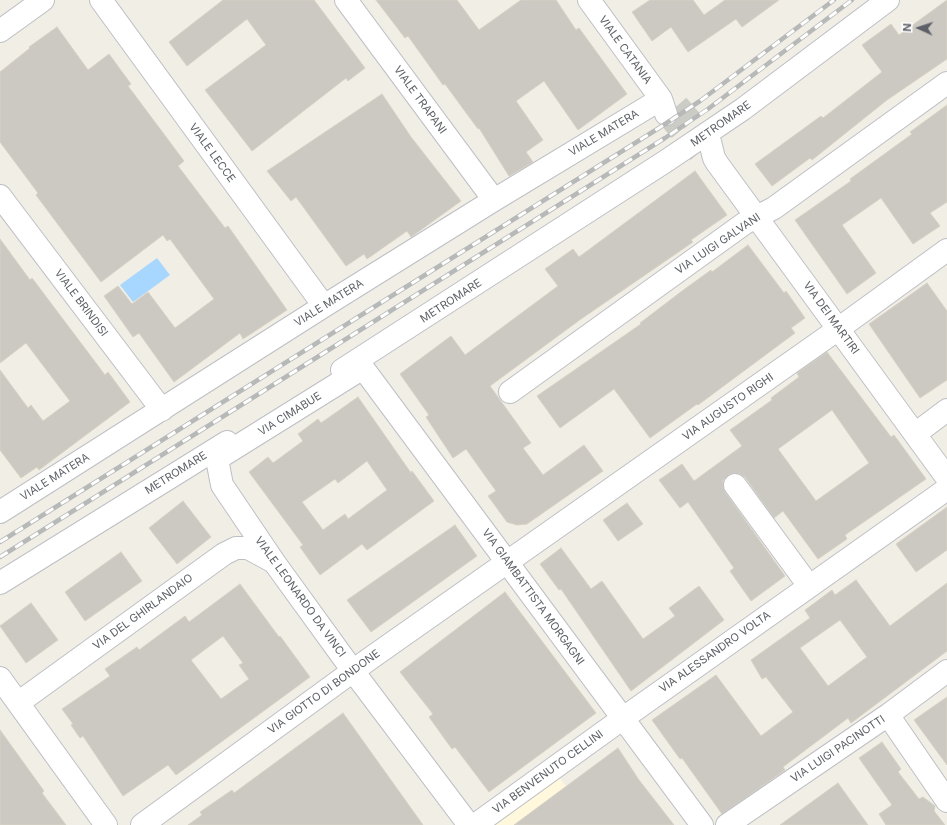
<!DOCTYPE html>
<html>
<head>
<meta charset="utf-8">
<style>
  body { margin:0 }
  #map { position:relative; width:947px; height:825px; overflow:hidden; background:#f1efe5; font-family:Inter,sans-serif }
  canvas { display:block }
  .north { position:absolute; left:899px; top:8px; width:40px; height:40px; -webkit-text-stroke:3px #fff; paint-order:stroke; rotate:273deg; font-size:11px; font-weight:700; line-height:16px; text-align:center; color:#5d6167 }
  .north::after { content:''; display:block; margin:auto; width:14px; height:18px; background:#5d6167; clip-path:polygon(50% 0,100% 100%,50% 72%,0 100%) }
</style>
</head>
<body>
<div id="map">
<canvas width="947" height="825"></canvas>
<div class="north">N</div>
</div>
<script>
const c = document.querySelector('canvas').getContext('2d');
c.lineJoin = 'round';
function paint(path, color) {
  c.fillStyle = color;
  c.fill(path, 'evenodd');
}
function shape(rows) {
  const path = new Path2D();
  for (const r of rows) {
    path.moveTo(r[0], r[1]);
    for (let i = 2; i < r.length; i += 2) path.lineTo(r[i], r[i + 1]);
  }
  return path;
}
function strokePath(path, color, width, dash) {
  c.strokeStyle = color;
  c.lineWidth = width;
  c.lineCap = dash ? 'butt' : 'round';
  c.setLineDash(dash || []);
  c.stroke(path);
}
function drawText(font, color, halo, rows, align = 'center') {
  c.font = font + ' Inter,sans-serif';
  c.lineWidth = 4;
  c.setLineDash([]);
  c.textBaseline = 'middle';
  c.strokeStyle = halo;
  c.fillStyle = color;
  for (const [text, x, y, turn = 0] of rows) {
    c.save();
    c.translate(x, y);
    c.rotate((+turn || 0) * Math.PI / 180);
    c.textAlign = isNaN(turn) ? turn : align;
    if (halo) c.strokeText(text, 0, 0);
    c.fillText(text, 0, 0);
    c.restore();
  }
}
paint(shape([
  [559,777,592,822,588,825,494,825]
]), '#fff8dc');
paint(shape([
  [157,258,170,275,133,302,120,285]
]), '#a7d6ff');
const building = shape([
  [223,0,314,0,365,68,348,81,346,78,252,151,205,90,266,45,247,19,187,66,169,42,223,0],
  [376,0,457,0,479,30,521,0,556,0,576,30,579,28,627,94,578,130,544,81,516,101,543,140,526,152,533,162,509,176,479,128,478,129,445,84,443,85,408,36,405,38,376,0],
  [650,0,693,0,704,15,725,0,779,0,742,27,736,19,688,52,671,27,652,41,632,12,650,0],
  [947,0,947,59,887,100,812,160,810,158,772,186,755,164,821,116,823,118,882,72,862,45,891,24,899,35,947,0],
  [57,27,88,70,109,54,131,84,128,86,184,161,178,166,225,228,228,226,287,310,243,339,240,333,174,382,139,333,133,337,104,296,118,286,132,304,148,292,175,328,214,299,170,239,167,241,163,235,101,282,36,195,38,193,0,142,0,72,30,48,29,47,57,27],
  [382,94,411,137,461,201,411,237,407,231,367,259,364,254,346,266,296,197,291,201,267,171,382,94],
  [947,105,947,202,930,213,940,226,913,244,881,198,842,225,876,273,847,294,795,220,851,181,850,179,912,134,910,132,947,105],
  [695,171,727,215,691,240,693,242,581,319,490,386,531,443,523,448,543,475,584,445,603,471,527,524,517,525,507,522,488,496,496,491,466,449,453,458,426,417,429,415,400,374,451,336,465,355,558,286,545,269,573,249,579,257,695,171],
  [0,239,30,280,32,278,105,375,108,372,130,402,39,470,37,467,21,478,0,450,0,370,28,408,31,405,43,421,70,401,26,343,0,363,0,239],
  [748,245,784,293,786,291,805,318,791,328,795,333,698,405,697,404,650,438,614,389,560,428,537,396,641,324,640,323,682,291,711,270,712,272,748,245],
  [927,283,947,311,947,380,920,398,869,324,927,283],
  [827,352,891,437,894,435,926,479,845,535,847,539,818,559,783,511,774,518,745,477,740,474,734,473,728,475,723,480,723,487,725,492,785,576,751,601,730,571,734,568,688,502,680,508,659,480,682,464,694,481,742,446,730,430,772,400,771,398,799,377,797,373,827,352],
  [832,410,869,463,816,501,778,449,832,410],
  [358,397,411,473,412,471,434,501,367,550,362,544,320,575,300,547,303,545,249,472,268,457,273,463,303,441,298,434,318,419,321,423,358,397],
  [367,461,387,490,348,519,345,514,323,530,302,502,335,479,338,483,367,461],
  [183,501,211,537,177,564,149,528,183,501],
  [627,503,643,524,618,541,603,520,627,503],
  [947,507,947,550,916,572,896,544,947,507],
  [455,525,477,556,371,632,347,600,455,525],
  [561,548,591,589,602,581,643,639,675,616,669,608,699,586,724,620,631,691,561,589,559,590,540,564,561,548],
  [121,552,142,581,85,621,65,592,121,552],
  [856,580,890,626,947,583,947,651,851,723,848,718,783,767,785,770,722,814,682,758,680,759,652,720,716,675,761,736,793,712,766,677,762,679,751,660,810,618,805,610,832,590,835,595,856,580],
  [840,620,867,657,828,686,800,648,840,620],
  [240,584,279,637,280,636,310,677,176,775,168,765,123,796,83,736,80,738,71,725,73,724,62,709,110,676,105,669,137,647,139,650,185,616,189,622,240,584],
  [223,636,243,663,239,665,249,679,221,699,191,660,223,636],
  [505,592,596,713,489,792,455,747,452,749,429,717,433,714,400,672,505,592],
  [31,603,58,640,26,663,0,626,31,603],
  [947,697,947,765,914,720,947,697],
  [343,713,423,825,188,825,202,815,200,812,232,790,234,793,343,713],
  [0,730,44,791,42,793,66,825,0,825,0,730],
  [882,742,901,769,898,772,919,799,923,797,935,806,934,811,945,825,886,825,879,814,892,805,859,758,882,742],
  [618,748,639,780,674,825,514,825,618,748],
  [838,783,868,825,780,825,838,783]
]);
paint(building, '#ccc9c2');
strokePath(building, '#d6d1c3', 1);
strokePath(shape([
  [678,105,710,142],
  [666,114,699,153]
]), '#ccccc6', 22, [22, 11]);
const minor = shape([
  [101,0,324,306],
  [346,0,494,200],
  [589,0,661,99,666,114],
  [0,31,43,0],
  [710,142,714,158,717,163,947,478],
  [0,196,162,410],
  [342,370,666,161,743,109,888,0],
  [510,392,745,223,774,208,947,83],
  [915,434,947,410],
  [735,485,809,586],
  [0,512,324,306,494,200,661,99],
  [0,583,227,442],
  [0,678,106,825],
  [18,703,224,554,236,548,248,548,272,561],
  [888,715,947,801],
  [142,825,368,660,827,337,947,250],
  [469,825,353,671,274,562,222,485,217,459,363,368,702,825],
  [475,825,622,719,947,489],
  [727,825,888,715,947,671]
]);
strokePath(minor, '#bdbfc5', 24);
strokePath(minor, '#fff', 22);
const rail = shape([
  [0,542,659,128,700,101,834,0],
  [0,557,665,138,708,109,852,0]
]);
strokePath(rail, '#b7b8b8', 4.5);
strokePath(rail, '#fff', 3, [9]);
drawText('11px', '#5d6167', '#fff', [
  ["VIALE CATANIA",625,50,54],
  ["VIALE TRAPANI",420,100,54],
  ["METROMARE",721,124,-35],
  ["VIALE MATERA",604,133,-31],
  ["VIALE LECCE",212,153,54],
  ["VIA LUIGI GALVANI",718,244,-34],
  ["METROMARE",451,301,-33],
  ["VIALE BRINDISI",81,303,53],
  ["VIALE MATERA",329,303,-32],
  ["VIA DEI MARTIRI",831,318,54],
  ["VIA AUGUSTO RIGHI",728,407,-35],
  ["VIA CIMABUE",290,414,-32],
  ["METROMARE",176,473,-32],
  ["VIALE MATERA",55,477,-32],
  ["VIALE LEONARDO DA VINCI",300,597,54],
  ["VIA GIAMBATTISTA MORGAGNI",533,597,54],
  ["VIA DEL GHIRLANDAIO",143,612,-36],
  ["VIA ALESSANDRO VOLTA",715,652,-35],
  ["VIA GIOTTO DI BONDONE",324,692,-36],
  ["VIA LUIGI PACINOTTI",838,749,-34],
  ["VIA BENVENUTO CELLINI",548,772,-36]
]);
</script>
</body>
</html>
